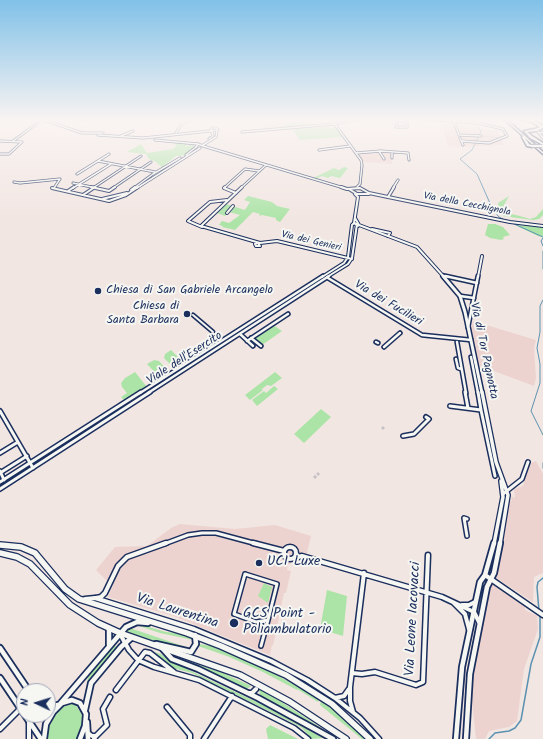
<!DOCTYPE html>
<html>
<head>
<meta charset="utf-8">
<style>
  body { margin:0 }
  #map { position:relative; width:543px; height:739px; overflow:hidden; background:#f2e6e2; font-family:Kalam,sans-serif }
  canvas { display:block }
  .north { position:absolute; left:16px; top:683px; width:40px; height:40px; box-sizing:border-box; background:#f6f6f2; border:1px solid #9ea6b7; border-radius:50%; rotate:274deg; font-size:11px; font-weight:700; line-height:16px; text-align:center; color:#1b2f5e }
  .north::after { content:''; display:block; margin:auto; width:14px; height:18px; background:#1b2f5e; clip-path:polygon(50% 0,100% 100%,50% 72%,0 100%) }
</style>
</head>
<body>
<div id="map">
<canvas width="543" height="739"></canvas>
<div class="north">N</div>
</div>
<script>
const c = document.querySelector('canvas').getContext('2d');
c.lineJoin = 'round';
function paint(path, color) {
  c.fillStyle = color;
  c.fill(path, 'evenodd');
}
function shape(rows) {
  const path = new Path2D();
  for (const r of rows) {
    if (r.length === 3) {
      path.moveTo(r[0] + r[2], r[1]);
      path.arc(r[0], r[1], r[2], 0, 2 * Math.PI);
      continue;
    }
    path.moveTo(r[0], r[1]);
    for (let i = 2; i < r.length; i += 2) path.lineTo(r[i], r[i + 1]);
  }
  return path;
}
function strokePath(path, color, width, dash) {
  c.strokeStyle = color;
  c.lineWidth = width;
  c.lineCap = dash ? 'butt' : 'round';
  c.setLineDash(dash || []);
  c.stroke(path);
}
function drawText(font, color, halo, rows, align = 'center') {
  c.font = font + ' Kalam,sans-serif';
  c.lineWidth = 4;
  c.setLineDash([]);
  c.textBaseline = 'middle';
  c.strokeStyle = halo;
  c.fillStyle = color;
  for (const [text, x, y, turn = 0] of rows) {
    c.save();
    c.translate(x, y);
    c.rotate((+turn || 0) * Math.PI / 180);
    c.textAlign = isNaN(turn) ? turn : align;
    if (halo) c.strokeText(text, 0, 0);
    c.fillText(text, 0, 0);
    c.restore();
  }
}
paint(shape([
  [278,119,286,119,287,123,284,125,285,127,265,129,264,123,277,121],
  [440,121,475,123,478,129,497,130,502,139,503,145,462,147,448,146],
  [378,151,384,159,379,151,391,152,392,164,363,162,357,153],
  [473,321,536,340,534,348,536,378,534,386,478,365,470,330],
  [536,461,543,474,543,573,534,577,533,602,495,577,510,501,512,501,511,496,515,498,514,489,523,486,530,463],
  [180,524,235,529,275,525,311,536,305,561,297,559,288,565,287,570,291,571,286,593,284,593,273,646,272,645,270,655,173,616,108,597,113,585,107,581,96,570,115,547,147,546,171,528],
  [492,584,524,605,525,610,537,616,538,629,524,669,517,721,509,727,489,731,485,739,476,739,472,702,472,679,490,585]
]), '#edd3cf');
paint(shape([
  [310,121,313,126,328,125,330,128,336,127,343,137,300,140,293,130,284,130,283,128,285,128,284,125,292,122],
  [174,142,188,143,185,147,193,144,195,148,182,156,176,156,161,168,161,166,157,164,158,163,149,159,146,154,127,152,141,144,147,153,173,149,176,146],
  [344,167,348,168,340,178,331,176,328,178,322,176,316,179,313,178,334,168,339,170],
  [248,196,272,202,277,206,290,209,280,222,276,220,276,218,262,215,259,216,260,214,253,212,235,230,222,227,223,226,219,225,222,221,229,223,240,215,229,212,225,216,217,213,226,204,245,210,250,202,244,200],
  [509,196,502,209,505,213,516,215,530,219,536,217,543,209,543,215,539,219,533,220,503,216,498,209,498,203],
  [488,224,495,224,503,227,510,235,503,237,504,239,501,240,490,238,485,235],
  [515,225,543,227,543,237,538,236],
  [273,325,282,331,262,345,253,338],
  [171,350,184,363,175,369,164,358,165,354],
  [154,360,159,361,170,373,160,378,147,364],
  [135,372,147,387,125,401,121,397,127,393,122,387,121,383,125,378],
  [275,372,282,378,271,386,267,385,262,389,258,386,263,390,250,400,245,395],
  [274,386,278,389,257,406,252,400,264,391,266,393],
  [321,409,331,417,304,443,294,434],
  [264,583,272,587,268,603,258,596],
  [327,590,347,596,343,636,320,629],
  [136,625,142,625,166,632,178,633,191,638,193,640,160,633],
  [130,628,192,649,187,651,162,642,154,642,126,632],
  [114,644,117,648,87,685,88,674],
  [199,644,212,646,270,671,319,699,318,702,297,689,297,690,263,672,227,656,198,646],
  [153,652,161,654,170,661,263,705,323,738,312,739,302,728,293,723,192,673,173,668],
  [175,657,223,673,251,686,247,689,206,670],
  [259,690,261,690,280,701,326,731,260,695],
  [321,701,340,715,365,739,362,739,320,705],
  [71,704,76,705,82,715,81,729,78,736,76,739,48,739,48,727,54,713,60,708],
  [270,725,298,739,268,739,266,729]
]), '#ace4a7');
strokePath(shape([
  [476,124,481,131,479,136,472,150,460,159,477,174,493,210,499,217,505,220],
  [512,223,543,237],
  [543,238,541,241,543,246],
  [543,251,543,269],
  [543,300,540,306,540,332,537,348,540,364,540,383,531,411,543,435],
  [543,463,543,468]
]), '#5c92b1', 1);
strokePath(shape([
  [539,611,537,587,538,582,543,578],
  [489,739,495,733,509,731,515,728,521,720,531,664,540,637,540,616]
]), '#5c92b1', 1.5);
strokePath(shape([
  [481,136,502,138]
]), '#c7c1c8', 1.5, [1.5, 0.5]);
strokePath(shape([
  [382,429,384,427],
  [314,478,319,473]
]), '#c7c1c8', 3, [3, 1.5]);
const pedestrianFar1 = shape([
  [193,315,213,332]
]);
const pedestrian = shape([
  [245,574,277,584,268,620,256,622,234,614,245,574],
  [261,646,268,620]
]);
const minorFar4 = shape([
  [182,119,188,121],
  [392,119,407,122,407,127,396,127,397,121],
  [426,119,478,123,503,129,507,136,489,143,462,141],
  [454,122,459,135,481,136],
  [242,132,334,124,362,119],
  [176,133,181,125,191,119],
  [543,133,538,132,543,138],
  [121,136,133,131],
  [460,138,463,145],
  [155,140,198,144],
  [0,141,22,142,9,154,0,154],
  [13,141,39,122,34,119],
  [319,150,350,146],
  [379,151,384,159],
  [392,152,392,158],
  [356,153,381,151,408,153,409,160],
  [186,155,196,147],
  [98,161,155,172],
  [77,174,109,154],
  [14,182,20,183,60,179,54,188],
  [73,183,96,188],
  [73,188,111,164],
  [93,188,141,156],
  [113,188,151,162],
  [134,188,153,174,180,158],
  [137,188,200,148],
  [224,188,245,169,259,171],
  [241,188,266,165],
  [393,188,398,180]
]);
const minorFar3 = shape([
  [91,187,109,191,115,187],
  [225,187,224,188,236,193],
  [242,187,201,226,260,243,277,241,352,259],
  [52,188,109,201,126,195,138,187],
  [131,190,135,187],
  [68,191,74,187],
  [83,195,95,187],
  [388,197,394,187],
  [102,199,127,193],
  [227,213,233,206],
  [202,227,188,221,210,202,227,200],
  [372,229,390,233,388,236],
  [258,243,260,246,256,246,255,244,258,243],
  [444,276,450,277],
  [322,277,344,263,348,257,352,225,354,223,357,224,352,258,348,264,327,277],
  [478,277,482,256]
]);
const minorFar2 = shape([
  [445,276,477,283],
  [328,278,422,335,471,340],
  [460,296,474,298],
  [468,327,478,276],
  [240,334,253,346],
  [251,338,261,346],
  [247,341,288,314],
  [376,342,378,343],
  [457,342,466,393],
  [384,347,400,333],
  [471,357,478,393],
  [456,359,458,368,461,369],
  [140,393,323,276],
  [148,393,329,276]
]);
const minorFar1 = shape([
  [465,392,468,408],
  [478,392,481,410],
  [450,406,481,410,495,476],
  [0,411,33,468],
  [403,436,414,434,429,419,426,417],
  [0,453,18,442],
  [0,471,4,480],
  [0,473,27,456],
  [0,482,141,392],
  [0,489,150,392],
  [503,494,522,479,528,462],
  [467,519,464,518,467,536],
  [164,544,188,535,202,533,216,533,257,544]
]);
const minor = shape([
  [253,543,284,551],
  [290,553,6],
  [294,558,302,556,442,597,474,612,479,622],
  [485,575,543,615],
  [96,598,101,597,105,593,118,566,127,557,166,543],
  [85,599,95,598,194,629,271,661,307,680,335,698,360,718,379,739],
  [454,603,465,614,469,629],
  [462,605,469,605,475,602],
  [120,634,129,650,138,660,154,667,199,680,294,728,308,739],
  [352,673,362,674,375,672,416,685,423,682,428,555],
  [116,690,145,652,150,653,174,672],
  [249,693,252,693,256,689],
  [335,698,344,696,349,689],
  [167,707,190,735,190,739],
  [353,712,350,701,350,687,364,573],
  [29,723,29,739],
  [0,729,20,709],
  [88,733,92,736,96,736,94,739],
  [96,736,107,725,103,709,110,697],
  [204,739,232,696]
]);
const tertiaryFar4 = shape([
  [41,119,82,133,103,133],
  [79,119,87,119],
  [331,119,361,160,362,165,360,184,357,187],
  [212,128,216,128,218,130,210,131,212,128],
  [98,135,143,138,210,131],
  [209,139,213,136,212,131],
  [203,145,216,137,217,131],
  [203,146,344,188],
  [196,147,198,144,203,146],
  [359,188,360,188]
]);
const tertiaryFar3 = shape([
  [341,187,347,189,360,188,369,193,388,197,510,222,543,226],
  [349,189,357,194,369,194],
  [355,194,358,197,354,223,358,226],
  [355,218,359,225,417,247,444,277]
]);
const tertiaryFar2 = shape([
  [443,276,460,296,465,312,482,393]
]);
const tertiaryFar1 = shape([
  [482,392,496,462,508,495,500,544],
  [494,544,503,497,501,481]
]);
const tertiary = shape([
  [109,629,109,645],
  [156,644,191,652,196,644,195,635],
  [0,648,29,691],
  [163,649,172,659,198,669,258,698,333,739],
  [0,678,41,739],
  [60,704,126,627,137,622,148,623],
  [48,707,58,705],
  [85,710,91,683,121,647,131,638],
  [87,722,88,739],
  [44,739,46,724,53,712,62,703,72,700,80,703,86,714,85,726,80,739],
  [456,739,462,667,480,582,485,575,494,543],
  [466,739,470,674,487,587,494,573,500,543]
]);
const secondary = shape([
  [0,545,21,547,35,553,65,589,79,599,187,633,221,646,286,675,332,704,370,739],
  [0,553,17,557,30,564,70,605,98,623,120,633,240,675,290,702,346,739]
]);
const motorway = shape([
  [504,119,506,119,543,152,543,154,525,138,529,144,533,146,532,147,527,146,522,137,523,136,504,119],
  [519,119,534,120,543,126,543,128,537,131,527,132,532,136,543,143,543,145,530,138,524,131,535,129,540,127,532,122,519,119]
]);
strokePath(pedestrianFar1, '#1b2f5e', 5);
strokePath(pedestrian, '#1b2f5e', 6);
strokePath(minorFar4, '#1b2f5e', 3);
strokePath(minorFar3, '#1b2f5e', 4);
strokePath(minorFar2, '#1b2f5e', 5.5);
strokePath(minorFar1, '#1b2f5e', 6);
strokePath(minor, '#1b2f5e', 7);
strokePath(tertiaryFar4, '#1b2f5e', 3);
strokePath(tertiaryFar3, '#1b2f5e', 4);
strokePath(tertiaryFar2, '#1b2f5e', 6);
strokePath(tertiaryFar1, '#1b2f5e', 6);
strokePath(tertiary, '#1b2f5e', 8);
strokePath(secondary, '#1b2f5e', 8);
strokePath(motorway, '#1b2f5e', 3);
strokePath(pedestrianFar1, '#f6f6f2', 2);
strokePath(pedestrian, '#f6f6f2', 3);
strokePath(minorFar4, '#f6f6f2', 1.5);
strokePath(minorFar3, '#f6f6f2', 2);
strokePath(minorFar2, '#f6f6f2', 2.5);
strokePath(minorFar1, '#f6f6f2', 3);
strokePath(minor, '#f6f6f2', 4);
strokePath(tertiaryFar4, '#f6f6f2', 1.5);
strokePath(tertiaryFar3, '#f6f6f2', 2);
strokePath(tertiaryFar2, '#f6f6f2', 3);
strokePath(tertiaryFar1, '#f6f6f2', 3.5);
strokePath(tertiary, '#f6f6f2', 4.5);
strokePath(secondary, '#f6f6f2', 5.5);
paint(motorway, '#f6f6f2');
const motorwayBridge = shape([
  [532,146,542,146]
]);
strokePath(motorwayBridge, '#1b2f5e', 4, []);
strokePath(motorwayBridge, '#f6f6f2', 2.5);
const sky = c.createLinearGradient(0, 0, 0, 222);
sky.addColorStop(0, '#81c1e8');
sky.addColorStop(0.54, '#f9f4f2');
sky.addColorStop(1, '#f9f4f200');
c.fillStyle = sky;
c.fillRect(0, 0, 543, 222);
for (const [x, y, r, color] of [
  [98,291,4,"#1b2f5e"],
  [187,314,4,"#1b2f5e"],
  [259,563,4,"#1b2f5e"],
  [234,623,5,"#1b2f5e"]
]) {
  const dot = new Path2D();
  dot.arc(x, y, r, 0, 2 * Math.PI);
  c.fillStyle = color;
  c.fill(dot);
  strokePath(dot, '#f6f6f2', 1.5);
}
drawText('10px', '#1b2f5e', '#f6f6f2', [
  ["Via della Cecchignola",467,205,11],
  ["Via dei Genieri",311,242,13]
]);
drawText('12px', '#1b2f5e', '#f6f6f2', [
  ["Chiesa di San Gabriele Arcangelo",106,291],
  ["Chiesa di",179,307,"right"],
  ["Santa Barbara",179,321,"right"]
], 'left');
drawText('12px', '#1b2f5e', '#f6f6f2', [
  ["Via dei Fucilieri",388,304,31],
  ["Via di Tor Pagnotta",483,351,78],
  ["Viale dell'Esercito",185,359,-33]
]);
drawText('14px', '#1b2f5e', '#f6f6f2', [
  ["UCI Luxe",267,563],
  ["GCS Point -",243,615],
  ["Poliambulatorio",243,631]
], 'left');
drawText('14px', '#1b2f5e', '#f6f6f2', [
  ["Via Laurentina",177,612,18],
  ["Via Leone Iacovacci",414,619,-87]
]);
</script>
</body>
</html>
